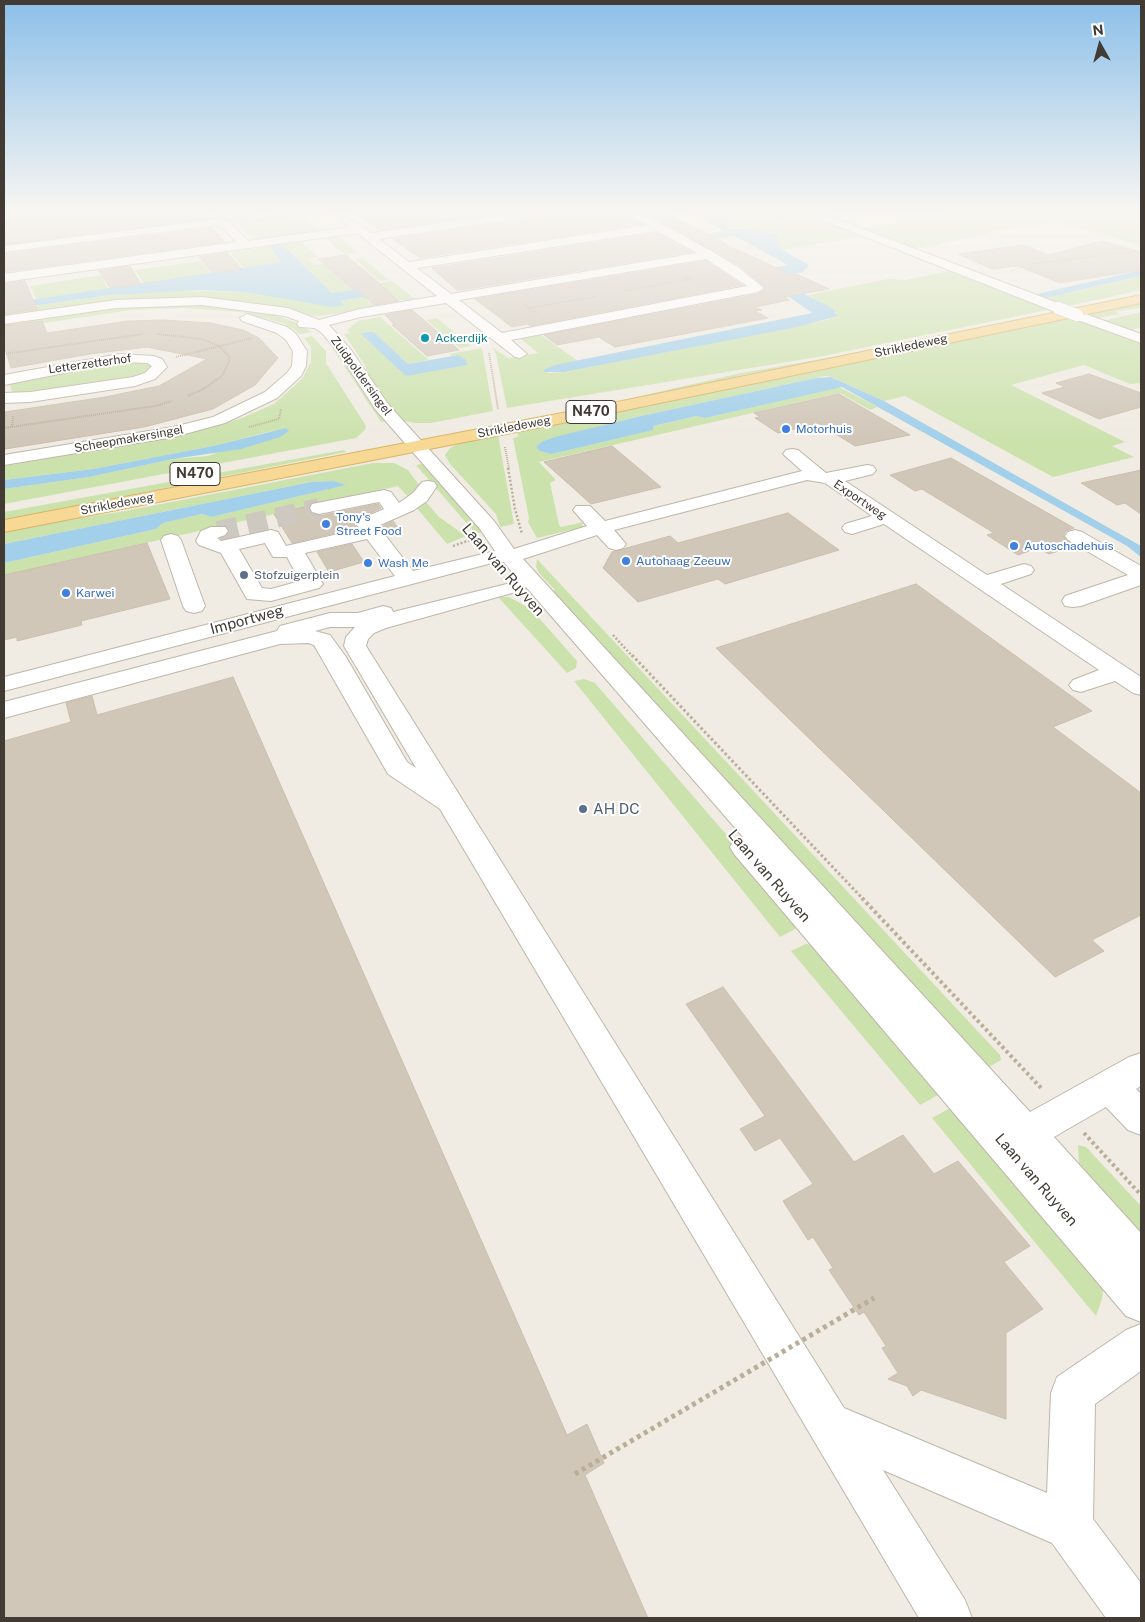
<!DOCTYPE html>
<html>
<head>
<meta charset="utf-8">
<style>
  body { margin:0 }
  #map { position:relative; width:1145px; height:1622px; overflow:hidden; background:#f0ece3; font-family:"Public Sans",sans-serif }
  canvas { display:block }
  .frame { position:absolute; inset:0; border:5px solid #413b34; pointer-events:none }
  .north { position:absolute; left:1075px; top:20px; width:50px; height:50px; -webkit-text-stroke:4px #fff; paint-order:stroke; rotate:353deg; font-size:14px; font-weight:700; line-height:20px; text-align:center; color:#413b34 }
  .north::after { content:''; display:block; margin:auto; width:18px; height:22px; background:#413b34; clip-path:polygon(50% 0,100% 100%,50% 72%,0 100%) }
</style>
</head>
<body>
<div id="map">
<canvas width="1145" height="1622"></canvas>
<div class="frame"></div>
<div class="north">N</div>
</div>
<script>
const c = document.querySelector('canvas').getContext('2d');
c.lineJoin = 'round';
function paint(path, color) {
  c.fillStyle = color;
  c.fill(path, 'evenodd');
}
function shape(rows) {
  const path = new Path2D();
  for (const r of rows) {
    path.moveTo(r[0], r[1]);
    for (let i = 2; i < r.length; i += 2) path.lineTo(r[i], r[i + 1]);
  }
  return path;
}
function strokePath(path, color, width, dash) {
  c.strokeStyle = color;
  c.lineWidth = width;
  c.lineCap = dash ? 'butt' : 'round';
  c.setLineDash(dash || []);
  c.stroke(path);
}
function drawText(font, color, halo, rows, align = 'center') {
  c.font = font + ' "Public Sans",sans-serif';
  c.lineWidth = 4;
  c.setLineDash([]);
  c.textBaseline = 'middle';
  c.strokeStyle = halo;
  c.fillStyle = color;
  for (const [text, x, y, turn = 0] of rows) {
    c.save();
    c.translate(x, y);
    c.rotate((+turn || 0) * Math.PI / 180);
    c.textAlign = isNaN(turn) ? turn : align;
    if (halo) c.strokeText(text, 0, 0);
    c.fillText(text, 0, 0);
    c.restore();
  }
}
paint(shape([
  [689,212,799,212,863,236,782,250,777,238,747,229,717,227],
  [967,212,1141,212,1141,246,1058,222,994,231,989,234,914,249,860,229],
  [323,213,326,215,305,218,322,232,294,236,286,229,292,235,255,241,236,222,228,223,224,220,4,248,4,246,235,216,256,222],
  [335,234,358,253,344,254,323,236],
  [299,240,318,257,308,259,315,265,323,264,352,290,332,293,285,247,273,248,281,262,244,268,230,253,263,247,265,244],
  [363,258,389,280,379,281,355,259],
  [201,261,211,274,144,284,135,270],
  [948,271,1015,297,952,271,1052,309,818,357,507,408,496,354,492,347,508,358,538,353,521,339,541,335,578,361,552,368,548,373,564,372,827,320,837,316,837,313,808,295,888,279,906,280],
  [101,275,108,289,36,299,30,286],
  [1141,276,1141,290,1063,307,1043,299],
  [392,281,416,300,400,300,393,295,367,300,377,308,318,316,304,315,250,302,208,299,4,318,4,310,111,295,176,290,245,292,344,305,339,301,387,293,369,285],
  [1141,302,1141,308,1116,311,1119,314,1098,318,1081,315],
  [192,303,266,312,295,322,312,332,300,334,283,323,242,312,183,308,131,310,4,329,4,324,105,308],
  [1141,312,1141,327,1129,331,1103,321],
  [380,317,429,360,408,364,374,332,406,376,458,355,452,356,449,354,482,348,493,411,431,423,415,423,399,420,368,380,366,367,344,334,350,333,347,330,358,321],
  [1072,317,1141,342,1141,383,1130,384,1084,365,1011,385,1125,442,1112,446,1134,457,1053,477,905,396,884,401,832,377,825,376,641,416,543,441,536,447,552,454,652,430,653,426,697,416,705,418,839,387,878,407,870,410,840,393,539,462,556,480,550,483,559,525,561,527,583,522,582,527,537,538,528,522,529,518,513,438,518,437,517,432],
  [437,318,471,346,460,348,426,320],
  [312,336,326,351,326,363,366,426,365,430,356,438,4,504,4,489,89,477,173,459,208,456,276,430,213,446,93,469,4,480,4,466,181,436,242,418,274,404,302,379,311,362,311,347,304,338],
  [889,347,819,362,758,372,602,407,455,435,453,433,611,403,736,374],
  [339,348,387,421,381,422,333,349],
  [122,360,141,360,153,365,152,370,131,380,13,394,9,383],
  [498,435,514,524,500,527,496,514,450,464,445,455,450,448,460,443],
  [344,450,346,452,4,520,4,512],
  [373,463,394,463,408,470,419,485,417,490,409,498,398,486,4,575,4,563,156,529,163,523,202,514,211,517,345,485,334,481,311,482,4,544,4,530,125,511],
  [422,464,483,532,476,534,416,465],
  [426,502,439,517,466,536,447,544,416,507],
  [537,559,1000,1055,1001,1060,989,1067,547,593,555,590,539,573,536,567],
  [498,597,509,597,531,609,577,661,576,668,567,673],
  [584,679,595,683,796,915,798,925,795,929,780,937,574,681],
  [806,944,815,945,947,1090,920,1105,791,951],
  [952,1107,1104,1281,1102,1299,1096,1316,932,1118],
  [1078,1145,1086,1147,1141,1206,1141,1250,1099,1203,1085,1181,1079,1164]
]), '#cce2ad');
paint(shape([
  [240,212,254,212,250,214,255,218,290,212,328,212,244,224,235,216,4,246,4,243],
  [689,212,712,212,729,220,724,226,733,229,747,229,779,235,777,238,782,250,809,265,803,272,775,279,832,308,838,316,797,327,564,372,545,372,543,370,555,365,812,313,754,272,788,265,735,236,701,241,694,236,724,231],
  [274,245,285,247,332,293,379,286,388,293,340,301,344,305,332,307,245,292,199,290,111,295,4,310,4,304,281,262,271,247],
  [1141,270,1141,276,1093,287,1042,299,1033,295],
  [366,332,374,332,408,364,458,355,466,360,467,365,406,376,361,334],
  [831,377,884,401,1141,546,1141,557,1127,546,842,387,705,418,697,416,653,426,653,430,552,454,540,451,536,447,543,441,559,436,641,416,816,378],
  [286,428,289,431,280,437,241,449,173,459,89,477,4,489,4,480,93,469,213,446],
  [334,481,346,485,211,517,202,514,163,523,156,529,4,563,4,544,311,482]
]), '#a2cfea');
const building = shape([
  [6,212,204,212,205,219,4,244,4,219,9,219,6,212],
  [353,212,501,212,380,230,353,212],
  [551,212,624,212,642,224,420,258,393,239,544,217,551,212],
  [645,212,663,212,727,244,725,244,792,275,797,274,829,289,784,297,789,300,755,307,762,310,755,311,768,318,615,347,599,337,557,345,544,335,758,294,765,290,765,287,740,266,645,212],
  [212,228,225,242,4,272,4,254,212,228],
  [657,233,691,252,462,290,457,290,432,268,657,233],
  [1102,241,1141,252,1141,270,1060,283,1018,266,992,269,958,254,1024,245,1048,255,1102,241],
  [227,253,242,269,212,273,199,257,227,253],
  [346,255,377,281,399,301,374,305,357,289,353,290,318,259,346,255],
  [706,261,742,285,530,326,528,324,512,327,475,299,706,261],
  [130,266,141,284,110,288,99,271,130,266],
  [25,281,37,309,4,314,4,284,25,281],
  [412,310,459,350,427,356,392,325,395,325,385,315,412,310],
  [164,320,211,323,243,330,259,338,278,358,255,385,213,409,144,427,5,449,5,412,105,397,159,386,207,359,147,347,90,354,11,368,4,345,4,326,42,321,47,333,128,321,164,320],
  [1089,374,1141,393,1141,407,1099,419,1042,393,1065,387,1056,383,1089,374],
  [839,394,910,435,855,446,818,423,778,433,755,418,760,417,754,413,839,394],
  [612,446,661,487,591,504,544,462,612,446],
  [951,458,1074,528,1066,531,1063,536,1075,546,1049,554,1038,548,1018,555,987,535,994,533,922,489,915,491,890,475,951,458],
  [1141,470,1141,514,1125,503,1117,505,1081,483,1141,470],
  [378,504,381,508,358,519,354,524,357,528,292,543,274,514,309,506,310,513,319,516,378,504],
  [788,513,839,550,725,584,718,579,638,602,603,568,612,552,670,536,678,543,788,513],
  [393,521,401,532,388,536,381,527,393,521],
  [147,543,170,599,81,621,82,625,17,641,17,637,4,640,4,575,147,543],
  [352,544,364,562,329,572,317,552,352,544],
  [916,584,1092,711,1053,727,1141,793,1141,915,1092,940,1104,951,1055,977,716,648,916,584],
  [233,677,567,1435,587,1424,604,1463,585,1475,648,1618,4,1618,4,741,71,722,66,703,92,696,97,715,233,677],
  [723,987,854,1162,903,1135,934,1174,958,1161,1030,1246,1004,1262,1043,1309,1006,1333,1006,1419,921,1390,913,1396,907,1386,888,1379,898,1373,882,1348,886,1346,864,1312,859,1315,829,1270,833,1268,813,1237,808,1240,783,1201,813,1184,780,1138,755,1151,740,1129,765,1116,686,1004,723,987]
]);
paint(building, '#d1c7b9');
strokePath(building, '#cbbead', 1);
strokePath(shape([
  [218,531,319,508]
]), '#cdc9c0', 20, [20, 10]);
const minor = shape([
  [518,212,549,212,544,215,379,239,409,262,647,225,626,212,640,212,713,252,739,268,764,288,758,292,511,340,527,354,520,358,515,357,446,303,361,317,329,325,351,350,388,404,494,521,514,549,587,526,573,510,576,506,590,506,605,521,802,471,783,454,786,450,792,449,798,450,826,473,867,465,873,466,876,470,873,474,845,481,987,575,1024,564,1031,566,1034,570,1031,574,1001,584,1141,677,1141,695,1133,693,1115,681,1081,692,1073,690,1069,685,1073,680,1099,670,884,524,852,534,845,532,842,528,845,524,872,516,825,483,807,480,614,530,626,544,623,548,616,550,609,548,597,535,523,559,1030,1112,1129,1057,1141,1053,1141,1086,1136,1089,1141,1094,1141,1135,1128,1130,1106,1107,1054,1137,1141,1233,1141,1322,1126,1316,734,854,730,847,734,840,743,837,526,587,523,590,386,628,374,633,368,639,366,646,844,1408,1047,1493,1051,1393,1057,1377,1126,1330,1141,1324,1141,1371,1095,1404,1093,1519,1141,1583,1141,1618,1106,1618,1052,1543,883,1470,965,1600,972,1618,919,1618,440,809,388,774,314,645,308,643,280,644,4,718,4,702,277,631,280,626,330,613,358,613,383,606,391,608,393,612,519,581,504,562,492,563,4,691,4,677,395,576,367,539,305,553,323,584,319,588,271,601,247,599,221,553,199,545,196,541,201,531,211,527,225,527,228,531,225,535,217,538,221,541,271,530,278,532,286,546,360,529,356,524,359,520,384,509,379,502,319,514,312,512,310,508,312,504,384,490,391,492,399,503,413,493,422,482,428,481,434,482,437,486,427,501,414,510,378,526,413,571,495,551,480,529,376,410,340,355,323,334,315,328,299,327,297,324,299,321,285,316,202,305,116,308,4,324,4,316,116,300,202,297,288,308,319,320,360,309,437,296,357,233,4,282,4,274,236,242,221,226,217,225,4,252,4,246,217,219,229,222,248,241,349,227,341,219,346,216,372,233,518,212],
  [657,231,697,253,451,294,417,268,657,231],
  [706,259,747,286,502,333,459,300,706,259],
  [265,543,273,557,287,557,300,581,271,589,262,588,239,549,265,543],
  [330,627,355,627,346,637,344,646,416,768,407,762,346,657,330,635,315,631,330,627],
  [802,212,818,212,1063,305,1065,308,1063,311,1053,311,802,212],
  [1077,311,1141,334,1141,343,1072,318,1070,315,1077,311],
  [247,314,287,327,296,334,307,351,306,366,301,376,277,398,225,423,174,437,4,465,4,455,173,427,213,417,265,392,287,373,292,366,293,351,286,340,277,333,242,321,240,318,247,314],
  [119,354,154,356,162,359,167,367,155,379,135,386,30,402,4,403,4,393,30,392,133,377,145,373,152,366,147,363,119,362,4,385,4,375,119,354],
  [1075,530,1082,532,1141,566,1141,585,1081,606,1073,607,1065,606,1062,601,1065,596,1128,575,1068,540,1065,536,1068,532,1075,530],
  [171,534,178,536,181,540,205,606,202,611,194,613,186,611,183,606,161,540,164,536,171,534]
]);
const major = shape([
  [1141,295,1141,303,578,420,4,532,4,520,578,410,1141,295]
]);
strokePath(minor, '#beb6a9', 2);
strokePath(major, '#dab466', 2);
strokePath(shape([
  [105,212,110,219],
  [258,212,276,212],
  [587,212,600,219],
  [253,215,262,214],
  [4,221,72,212],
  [703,231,791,216],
  [1011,271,1030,264,1141,251],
  [683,276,695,282],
  [624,291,690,279],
  [522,303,538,314],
  [529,308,598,296]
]), '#bbae98', 1, [1, 1]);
strokePath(shape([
  [157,334,202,339,219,346,229,356,229,362,222,376,202,390,187,396],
  [489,353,498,409],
  [4,354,143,334],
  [176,357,252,338],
  [12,427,13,415],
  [249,427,279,419,281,409],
  [4,428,155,406,172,401],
  [4,428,4,439],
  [505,447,509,469]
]), '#bbae98', 2, [1, 1]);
strokePath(shape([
  [508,468,515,509,522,534],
  [453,546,473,539],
  [613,635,633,657]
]), '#bbae98', 2.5, [2, 2]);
strokePath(shape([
  [632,655,863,899]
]), '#bbae98', 3, [2.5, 2.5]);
strokePath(shape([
  [862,898,1043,1090],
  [1084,1133,1141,1195]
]), '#bbae98', 4, [3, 3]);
paint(minor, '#fff');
paint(major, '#f7d895');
const minorBridge = shape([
  [1058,308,1077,315]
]);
strokePath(minorBridge, '#beb6a9', 13, []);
strokePath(shape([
  [575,1474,874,1298]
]), '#bbae98', 5, [4, 4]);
strokePath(minorBridge, '#fff', 12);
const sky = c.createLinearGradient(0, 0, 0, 440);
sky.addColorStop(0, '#8cbfe9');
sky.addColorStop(0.48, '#f8f6f2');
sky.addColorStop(1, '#f8f6f200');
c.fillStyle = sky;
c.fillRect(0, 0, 1145, 440);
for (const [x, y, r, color] of [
  [425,338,5,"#0f9aa8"],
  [786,429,5,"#3f7fe0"],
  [326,524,5,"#3f7fe0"],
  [1014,546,5,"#3f7fe0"],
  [626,561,5,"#3f7fe0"],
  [368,563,5,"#3f7fe0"],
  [244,575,5,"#5c6f8a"],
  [66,593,5,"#3f7fe0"],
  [583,809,5,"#5c6f8a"]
]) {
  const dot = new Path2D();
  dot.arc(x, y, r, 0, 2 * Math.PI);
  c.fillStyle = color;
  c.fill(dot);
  strokePath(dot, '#fff', 2);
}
drawText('12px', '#0d838f', '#fff', [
  ["Ackerdijk",435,338]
], 'left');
drawText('12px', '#413b34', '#fff', [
  ["Strikledeweg",911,346,-12],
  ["Letterzetterhof",90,364,-8],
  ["Zuidpoldersingel",361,376,54],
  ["Strikledeweg",514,427,-11],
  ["Scheepmakersingel",129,439,-10],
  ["Exportweg",860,500,34],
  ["Strikledeweg",117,504,-11]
]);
drawText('12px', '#366cbe', '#fff', [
  ["Motorhuis",796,429],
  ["Tony's",336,517],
  ["Street Food",336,531],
  ["Autoschadehuis",1024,546],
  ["Autohaag Zeeuw",636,561],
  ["Wash Me",378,563],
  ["Karwei",76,593]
], 'left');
drawText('12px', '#4e5e75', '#fff', [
  ["Stofzuigerplein",254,575]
], 'left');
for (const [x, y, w] of [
  [591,412,50],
  [195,474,50]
]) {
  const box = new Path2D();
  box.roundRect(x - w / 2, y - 11.5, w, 23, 4);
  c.fillStyle = '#fff';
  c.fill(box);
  strokePath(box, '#413b34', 1);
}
drawText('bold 14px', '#413b34', null, [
  ["N470",591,412],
  ["N470",195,474]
]);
drawText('15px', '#413b34', '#fff', [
  ["Laan van Ruyven",503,570,49],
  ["Importweg",247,620,-15],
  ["Laan van Ruyven",769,876,49],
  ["Laan van Ruyven",1036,1180,49]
]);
drawText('15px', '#4e5e75', '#fff', [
  ["AH DC",593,809]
], 'left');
</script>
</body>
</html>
